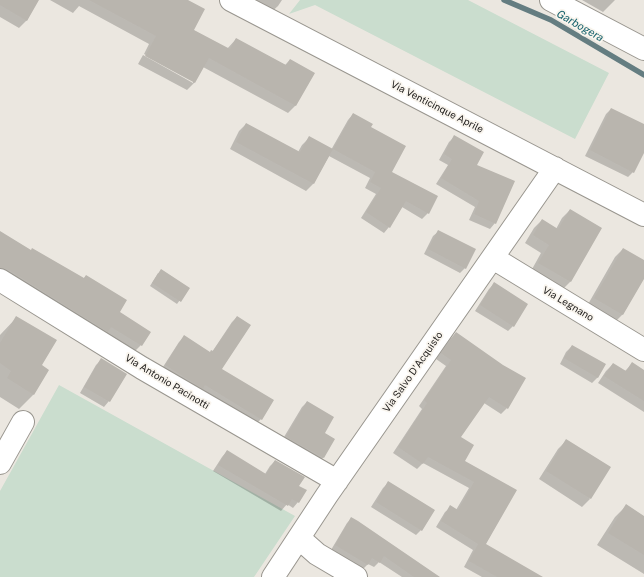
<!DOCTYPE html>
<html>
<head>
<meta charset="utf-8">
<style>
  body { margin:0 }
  canvas { display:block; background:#ebe7e0 }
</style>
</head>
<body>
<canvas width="644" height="577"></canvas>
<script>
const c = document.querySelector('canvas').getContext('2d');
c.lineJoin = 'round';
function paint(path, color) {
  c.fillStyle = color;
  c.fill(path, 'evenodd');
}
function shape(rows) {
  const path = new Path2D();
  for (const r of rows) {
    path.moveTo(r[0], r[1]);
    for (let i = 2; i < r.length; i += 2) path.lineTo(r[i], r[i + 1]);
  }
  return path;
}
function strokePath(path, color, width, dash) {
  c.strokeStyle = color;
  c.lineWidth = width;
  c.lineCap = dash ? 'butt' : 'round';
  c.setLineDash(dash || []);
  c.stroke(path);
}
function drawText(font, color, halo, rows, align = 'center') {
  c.font = font + ' "Public Sans",sans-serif';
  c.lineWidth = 3.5;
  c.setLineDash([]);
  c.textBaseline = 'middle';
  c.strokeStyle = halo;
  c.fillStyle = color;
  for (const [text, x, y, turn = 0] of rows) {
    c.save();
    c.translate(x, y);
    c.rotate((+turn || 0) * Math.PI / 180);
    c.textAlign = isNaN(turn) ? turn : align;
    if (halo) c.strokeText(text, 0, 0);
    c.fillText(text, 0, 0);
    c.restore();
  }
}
paint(shape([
  [300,0,468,0,609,73,575,139,315,5,289,14],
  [59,385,295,516,254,577,0,577,0,491]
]), '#caddce');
paint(shape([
  [0,0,38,0,27,20,19,28,0,17],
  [50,0,186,0,193,30,227,49,236,39,285,65,290,60,296,105,288,113,203,67,194,83,187,90,138,64,143,55,193,83,193,81,144,54,149,44,79,6,73,13],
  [239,0,282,0,278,6,267,16],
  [582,0,615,0,603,12],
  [611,109,644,125,644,151,633,172,628,177,585,156,606,114],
  [353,114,370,127,391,172,428,213,422,219,402,207,389,227,384,233,361,218,376,194,365,188,370,178,329,156,313,184,306,191,230,149,239,131,246,124,298,152,302,145,309,138,331,150,348,120],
  [455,136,475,165,495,223,490,229,469,220,475,207,436,184,448,165,439,160,449,142],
  [570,210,601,228,570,282,562,290,531,271,541,253,525,243,534,228,542,220,556,229,562,218],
  [439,231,465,268,460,273,424,254,433,236],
  [0,232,31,251,83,279,86,276,118,313,141,345,135,351,0,275],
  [623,249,644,261,644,277,623,314,615,322,587,306,615,257],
  [158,273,188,289,177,304,150,286],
  [495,283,513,326,508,331,475,311,489,289],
  [17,317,40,366,48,370,33,395,19,409,0,397,0,335],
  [237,317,221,369,261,419,256,424,161,370,179,342,184,337,210,353,212,352,232,322],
  [456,333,507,408,501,414,484,403,459,438,464,461,515,491,485,545,523,577,482,577,464,567,473,550,436,527,445,512,451,507,456,510,469,488,423,463,417,469,393,453,422,409,419,406,446,366,436,359,450,339],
  [572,346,598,377,592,383,560,364,566,352],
  [101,360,126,374,109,401,104,407,80,393,96,365],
  [613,364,625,371,632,364,644,371,644,412,598,383,606,371],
  [307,402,323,433,334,439,323,458,317,463,281,442,302,407],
  [566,441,590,499,582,507,539,479,558,449],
  [227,451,265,474,270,466,275,461,298,486,298,502,293,508,287,504,281,511,213,471,222,457],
  [389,482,421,530,416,535,371,507,383,488],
  [626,506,644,517,644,574,597,545,615,517],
  [352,518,438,577,402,577,379,562,374,567,368,564,363,569,331,550,347,523]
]), '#0003');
strokePath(shape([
  [504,0,551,20,644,75]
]), '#647d81', 5.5);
paint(shape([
  [0,0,39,0,27,21,0,5],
  [89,0,188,0,205,9,194,30,230,49,236,38,286,65,290,59,315,73,296,106,209,58,195,83,145,56,156,36],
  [611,108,644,124,644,153,634,173,590,150],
  [353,113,373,124,371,127,406,146,392,172,438,196,429,214,406,201,390,228,366,212,381,188,370,182,375,172,333,149],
  [246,123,300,152,309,136,333,149,314,184,236,142],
  [454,135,484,152,477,165,515,181,496,224,474,214,479,201,441,178,452,159,444,154],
  [570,209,602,228,571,282,538,263,549,245,533,235,542,219,558,229],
  [438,230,476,249,466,269,428,249],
  [0,231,31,250,32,248,84,278,86,275,127,300,120,312,151,332,142,346,111,327,108,332,7,269,0,268],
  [623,248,644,260,644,279,623,315,594,298],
  [161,269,190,288,181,302,152,283],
  [494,282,528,304,514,327,480,305],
  [16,316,57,340,42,365,49,370,34,395,7,378,11,371,0,363,0,343],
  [237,316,251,325,222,369,274,400,262,420,205,385,203,389,165,365,184,335,210,352,211,350,213,351],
  [456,332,503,365,526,378,508,409,489,397,461,437,474,445,465,461,517,490,486,544,543,577,497,577,469,561,478,544,441,521,450,505,458,510,474,482,428,457,423,464,398,447,427,403,424,400,451,360,441,353],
  [572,345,606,364,598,378,564,358],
  [101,358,127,374,110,402,84,387],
  [632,362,644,370,644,401,604,376,613,363,626,371],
  [307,401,334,417,325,433,335,439,324,458,288,438,286,436],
  [566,439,611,467,591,499,546,471],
  [227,450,266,474,275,460,305,477,299,486,307,490,299,503,292,499,288,506,218,465],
  [388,481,435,510,422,531,376,502],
  [626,504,644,516,644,555,608,533],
  [351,517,358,521,440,577,414,577,384,556,380,563,372,558,368,565,335,545]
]), '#b9b5ae');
const minor = shape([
  [231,0,644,215],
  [551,0,644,49],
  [493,258,644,350],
  [0,280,142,368,337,481],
  [0,463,23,422],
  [299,538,317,554,356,577],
  [273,577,327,495,555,168]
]);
strokePath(minor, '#99968f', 24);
strokePath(minor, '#fff', 22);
drawText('10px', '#242220', '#f9f5ee', [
  ["Via Venticinque Aprile",437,107,27],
  ["Via Legnano",568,304,31],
  ["Via Salvo D'Acquisto",413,372,-55],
  ["Via Antonio Pacinotti",167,382,31]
]);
drawText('italic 11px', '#16626d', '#f9f5ee', [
  ["Garbogera",580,26,30]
]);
</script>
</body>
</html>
